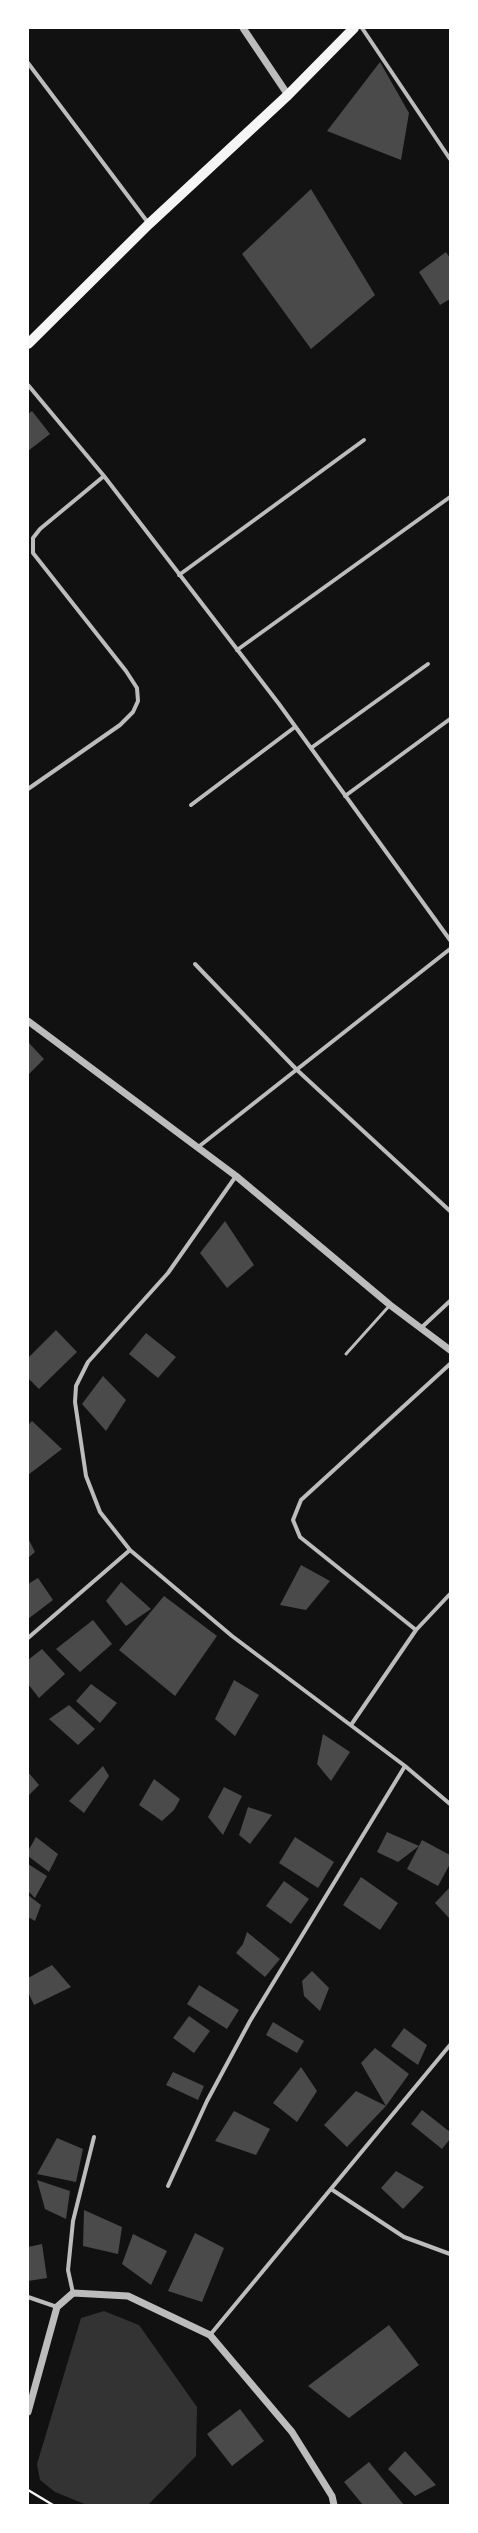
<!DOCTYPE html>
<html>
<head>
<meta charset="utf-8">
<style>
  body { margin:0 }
  #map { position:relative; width:478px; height:2533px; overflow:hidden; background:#111; font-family:"Fira Sans Condensed",sans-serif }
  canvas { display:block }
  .frame { position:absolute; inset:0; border:29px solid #fff; pointer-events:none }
</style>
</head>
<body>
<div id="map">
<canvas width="478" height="2533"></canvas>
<div class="frame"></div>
</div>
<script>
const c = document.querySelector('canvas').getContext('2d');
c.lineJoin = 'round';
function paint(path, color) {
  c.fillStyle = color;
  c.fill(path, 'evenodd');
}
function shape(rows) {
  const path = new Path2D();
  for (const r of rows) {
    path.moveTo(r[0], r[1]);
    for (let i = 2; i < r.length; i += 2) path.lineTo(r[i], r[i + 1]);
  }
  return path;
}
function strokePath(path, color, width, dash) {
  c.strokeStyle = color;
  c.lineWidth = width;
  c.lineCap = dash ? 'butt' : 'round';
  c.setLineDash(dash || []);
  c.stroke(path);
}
paint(shape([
  [104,2311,139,2325,197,2407,196,2456,148,2505,87,2505,55,2492,40,2480,37,2464,81,2318]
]), '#333');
paint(shape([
  [380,62,409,113,401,160,327,131],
  [311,189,375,295,311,349,242,254],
  [446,252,450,258,450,299,440,305,419,272],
  [32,411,50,434,28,451,28,414],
  [28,1042,44,1059,28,1075],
  [225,1221,254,1265,227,1288,200,1253],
  [56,1330,77,1352,39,1389,28,1378,28,1358],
  [146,1333,176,1357,158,1378,129,1354],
  [103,1376,126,1400,106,1431,82,1404],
  [32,1421,62,1449,28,1475,28,1425],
  [28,1538,35,1552,28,1558],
  [301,1565,330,1581,306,1610,280,1605],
  [38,1578,53,1600,28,1619,28,1584],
  [121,1582,151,1609,126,1626,106,1601],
  [164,1596,217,1636,175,1696,119,1650],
  [93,1620,112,1644,80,1672,56,1649],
  [42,1649,65,1674,39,1698,28,1684,28,1660],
  [234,1680,259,1695,235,1736,215,1719],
  [91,1684,117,1703,100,1723,76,1701],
  [69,1705,95,1729,78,1745,49,1719],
  [323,1734,350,1752,331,1781,317,1764],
  [103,1766,109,1776,84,1813,69,1801],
  [28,1772,39,1785,28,1796],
  [154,1779,180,1799,174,1810,162,1821,139,1805],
  [224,1787,242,1796,223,1835,208,1817],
  [248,1807,272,1815,250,1844,239,1835],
  [387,1832,419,1846,398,1862,377,1852],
  [36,1837,58,1854,49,1872,28,1856,28,1851],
  [295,1837,334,1862,318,1888,279,1863],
  [422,1840,450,1855,450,1864,438,1886,407,1869],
  [28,1864,47,1876,35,1898,28,1891],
  [361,1877,398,1903,380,1930,343,1905],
  [284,1881,309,1899,291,1924,266,1906],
  [450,1887,450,1919,435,1903],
  [28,1895,41,1905,35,1921,28,1917],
  [247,1932,280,1959,265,1977,236,1953,243,1944],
  [52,1965,71,1987,34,2005,28,1992,28,1978],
  [312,1971,329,1988,320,2011,304,1996,302,1981],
  [199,1985,239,2010,227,2029,187,2004],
  [189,2016,210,2031,194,2053,173,2038],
  [273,2022,304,2041,297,2053,266,2035],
  [404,2028,427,2045,418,2065,391,2046],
  [375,2048,409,2074,386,2106,361,2063],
  [301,2067,317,2091,297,2122,273,2103],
  [173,2072,204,2086,198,2100,166,2085],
  [356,2091,386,2106,347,2147,324,2125],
  [422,2110,450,2132,450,2139,442,2149,411,2124],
  [234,2111,270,2129,256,2155,215,2141],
  [57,2138,83,2149,76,2182,37,2174],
  [396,2171,424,2187,403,2209,381,2188],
  [37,2180,70,2191,66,2219,45,2209],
  [84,2210,122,2227,118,2254,83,2246],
  [195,2233,224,2248,202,2302,168,2291],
  [133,2234,167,2251,151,2285,122,2264],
  [42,2244,47,2278,28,2281,28,2247],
  [389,2325,419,2365,349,2418,308,2386],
  [240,2409,264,2441,232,2466,207,2434],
  [405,2451,436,2485,415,2496,388,2469],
  [369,2462,404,2505,363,2505,344,2482]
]), '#4a4a4a');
strokePath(shape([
  [28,2490,53,2505]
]), '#f5f5f5', 2.5);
strokePath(shape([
  [346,1354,390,1305]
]), '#bcbcbc', 3);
strokePath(shape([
  [362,28,450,159],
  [28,63,149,224],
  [28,385,104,476,279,704,450,940],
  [179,575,364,440],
  [237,650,450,497],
  [311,748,428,664],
  [28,789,120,725,133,712,138,701,137,688,126,671,33,553,33,538,40,529,104,476],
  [345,796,450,719],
  [191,805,295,727],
  [195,964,297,1070,450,1211],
  [197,1148,450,949],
  [236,1176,168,1273,88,1362,76,1386,75,1402,86,1476,100,1512,130,1550,232,1636,405,1766,450,1804],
  [421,1328,450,1301],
  [416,1630,300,1537,293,1520,301,1500,450,1364],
  [28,1638,130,1550],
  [351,1725,416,1630,450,1594],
  [168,2186,207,2101,250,2021,405,1766],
  [331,2189,404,2237,450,2254],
  [73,2293,68,2270,73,2221,94,2137],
  [28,2297,57,2307],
  [210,2335,450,2045]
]), '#bcbcbc', 4);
strokePath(shape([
  [243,28,288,95],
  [28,1021,236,1176,390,1305,450,1350],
  [28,2412,57,2307,73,2293,128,2296,210,2335,292,2432,332,2496,334,2505]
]), '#bcbcbc', 7);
strokePath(shape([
  [28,344,149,224,288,95,354,28]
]), '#f5f5f5', 10);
</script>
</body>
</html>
